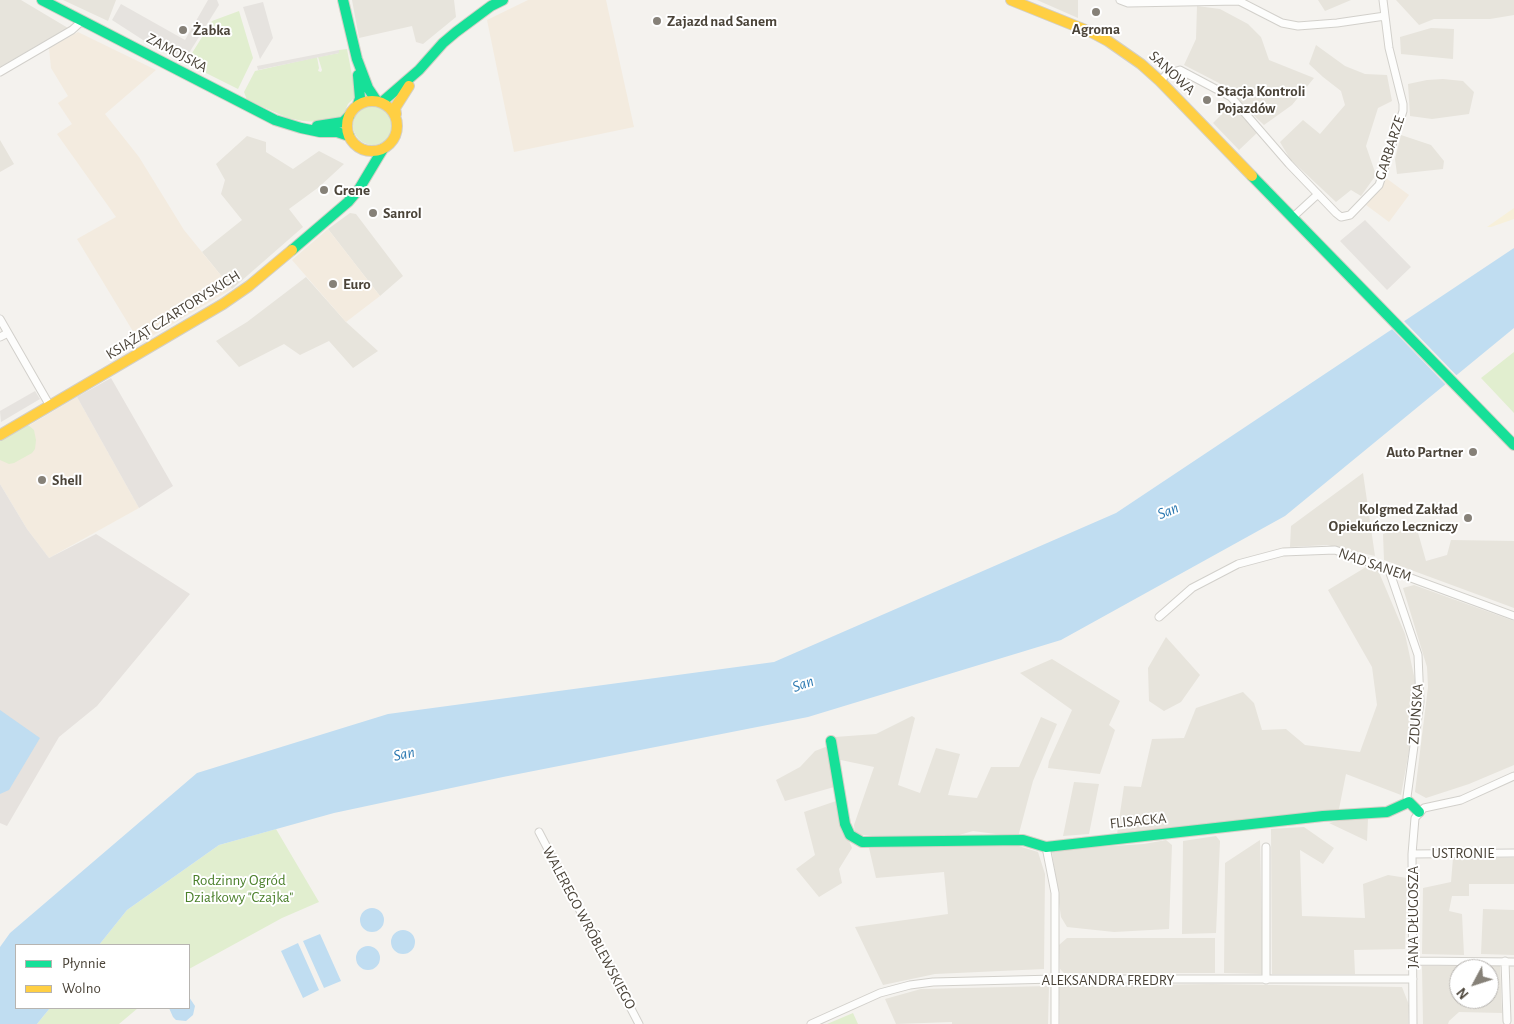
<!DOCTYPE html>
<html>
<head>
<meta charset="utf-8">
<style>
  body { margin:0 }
  #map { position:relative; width:1514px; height:1024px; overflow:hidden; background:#f4f2ee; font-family:"Alegreya Sans",sans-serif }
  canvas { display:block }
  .legend { position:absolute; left:15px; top:944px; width:175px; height:65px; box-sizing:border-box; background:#fff; border:1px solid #b7b4b0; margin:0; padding:6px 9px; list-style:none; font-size:15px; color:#4b4439 }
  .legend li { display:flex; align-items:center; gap:10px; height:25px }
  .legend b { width:25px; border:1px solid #b7b4b0 }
  .north { position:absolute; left:1449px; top:959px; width:50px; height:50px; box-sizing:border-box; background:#fff; border:1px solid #b7b4b0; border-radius:50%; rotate:230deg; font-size:14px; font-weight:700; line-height:20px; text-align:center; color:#4b4439 }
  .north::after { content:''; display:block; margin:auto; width:18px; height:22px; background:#868178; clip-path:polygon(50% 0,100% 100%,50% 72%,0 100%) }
</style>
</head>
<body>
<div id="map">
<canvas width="1514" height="1024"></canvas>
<ul class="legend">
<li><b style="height:6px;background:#16e098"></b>Płynnie</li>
<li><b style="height:6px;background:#ffcf43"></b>Wolno</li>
</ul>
<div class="north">N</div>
</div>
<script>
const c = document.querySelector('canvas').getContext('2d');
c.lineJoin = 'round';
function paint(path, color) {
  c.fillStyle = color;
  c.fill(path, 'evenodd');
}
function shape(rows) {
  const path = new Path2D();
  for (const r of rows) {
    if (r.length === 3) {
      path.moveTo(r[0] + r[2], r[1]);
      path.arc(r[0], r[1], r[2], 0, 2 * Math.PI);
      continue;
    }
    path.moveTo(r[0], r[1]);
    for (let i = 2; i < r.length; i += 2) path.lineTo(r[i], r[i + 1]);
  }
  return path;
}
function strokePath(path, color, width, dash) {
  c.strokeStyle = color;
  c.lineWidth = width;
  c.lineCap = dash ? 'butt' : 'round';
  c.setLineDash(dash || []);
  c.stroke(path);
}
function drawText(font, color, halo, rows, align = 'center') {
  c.font = font + ' "Alegreya Sans",sans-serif';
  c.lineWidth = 4;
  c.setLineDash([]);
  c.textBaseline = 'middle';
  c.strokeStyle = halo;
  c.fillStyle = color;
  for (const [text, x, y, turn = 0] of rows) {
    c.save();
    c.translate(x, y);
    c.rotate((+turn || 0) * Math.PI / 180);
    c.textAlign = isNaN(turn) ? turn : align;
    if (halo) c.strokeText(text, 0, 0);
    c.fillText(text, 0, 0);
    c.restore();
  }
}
paint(shape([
  [0,0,21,0,68,28,0,67],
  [63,0,116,0,108,21],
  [352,0,454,0,456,17,423,44,416,42,412,26,359,38],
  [1037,0,1078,0,1078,18],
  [1318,0,1351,0,1325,11],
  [1396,0,1514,0,1514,15,1490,19,1434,19,1419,25],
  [1197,6,1220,9,1248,24,1261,37,1269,60,1314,78,1292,105,1264,125,1219,83,1184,65,1196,39],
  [1431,28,1454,29,1453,59,1401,54,1400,37],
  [1316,45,1345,66,1365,74,1387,75,1392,101,1378,108,1366,146,1376,175,1361,196,1351,190,1336,202,1290,159,1280,142,1303,120,1320,134,1345,105,1341,91,1323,77,1309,64],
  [1443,79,1463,81,1474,92,1469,114,1432,119,1410,116,1408,84,1427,80],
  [1232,104,1258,132,1239,150,1213,123],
  [1401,135,1431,145,1444,161,1443,169,1397,174,1395,159],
  [247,136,266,142,266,152,293,169,319,151,344,164,319,187,289,209,303,227,232,289,202,252,242,220,221,194,225,180,216,164],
  [0,140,14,164,0,172],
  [350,213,356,214,403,276,380,296,328,229],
  [306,277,346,322,378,351,353,368,329,341,300,355,284,344,239,367,216,341,247,322],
  [1363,473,1375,556,1327,545,1290,547,1291,526],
  [1415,522,1426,561,1447,555,1451,540,1514,541,1514,608,1384,560,1383,534],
  [1366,567,1378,570,1405,634,1416,685,1415,718,1401,795,1346,774,1339,809,1117,834,1124,786,1141,787,1152,739,1184,738,1196,708,1243,692,1254,703,1262,730,1286,729,1305,745,1360,752,1377,705,1372,667,1328,590],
  [1414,585,1514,621,1514,765,1469,784,1426,798,1415,792,1428,687,1427,667,1403,588],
  [1166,637,1200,675,1181,702,1164,711,1149,701,1148,668],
  [1052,659,1120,701,1109,725,1115,730,1100,774,1048,768,1049,761,1072,710,1020,673],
  [912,716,915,718,898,785,920,793,936,748,960,754,948,795,977,798,991,767,1019,767,1041,717,1057,724,1033,781,1018,837,973,831,949,838,881,837,855,834,854,825,874,767,836,759,835,737,876,734],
  [828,746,834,787,785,801,776,780,800,767,815,751],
  [1074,782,1099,784,1089,834,1063,836],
  [836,801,843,827,852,848,839,869,842,883,819,897,796,869,815,855,804,812],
  [1346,819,1368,819,1367,841,1329,823],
  [1304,827,1334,848,1323,864,1300,850,1302,916,1365,918,1363,884,1388,875,1407,878,1405,949,1354,950,1355,974,1272,974,1271,829],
  [1216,836,1220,841,1216,933,1182,934,1183,841],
  [1166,840,1172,845,1169,929,1114,932,1067,927,1061,917,1052,852,1079,848,1144,844],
  [1260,840,1263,974,1224,973,1225,863],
  [1012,844,1038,852,1045,874,1044,969,935,974,883,985,855,927,948,914,944,872,876,878,869,848],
  [1453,858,1514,858,1514,884,1469,884,1469,896,1452,896,1449,911,1462,914,1464,955,1422,954,1423,888,1451,882],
  [1483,909,1514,910,1514,955,1481,954],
  [1067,938,1215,938,1215,973,1064,973,1060,969,1059,945],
  [1422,966,1500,966,1502,1013,1459,1012,1449,1021,1448,1024,1423,1024],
  [1459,969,1489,969,1489,999,1459,999],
  [1212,984,1402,987,1409,1005,1408,1024,1060,1024,1059,986],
  [1049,986,1048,1024,952,1024,952,1022,896,1024,885,999,921,989]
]), '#e7e4dc');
paint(shape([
  [528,0,606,0,634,127,514,152,487,20],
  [78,32,156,70,105,114,139,157,184,230,232,289,140,343,77,239,116,217,57,134,72,124,58,103,68,96,51,68,49,48],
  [1386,178,1409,195,1389,222,1366,205],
  [328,229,380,296,346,322,292,260],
  [77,397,139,508,49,558,27,529,0,484,0,443]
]), '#f3ebdf');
paint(shape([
  [111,378,173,486,139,508,77,397],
  [0,484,27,529,49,558,96,534,190,594,97,706,59,737,7,826,0,823]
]), '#e6e2de');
paint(shape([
  [239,11,253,58,238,89,184,62,189,58,212,21],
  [347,49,356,96,348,104,343,116,338,119,319,122,303,121,288,118,247,100,244,92,255,71,317,57,319,68,318,71,321,72,322,70,318,57,339,53,339,50],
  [373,125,20],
  [1514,352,1514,413,1481,378],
  [28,425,34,430,36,440,35,449,32,453,14,463,9,464,0,460,0,441],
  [276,829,319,902,282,918,189,969,189,945,99,945,127,910,219,845],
  [50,1008,138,1008,119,1024,37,1024],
  [853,1013,858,1024,827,1024]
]), '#e1eecf');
paint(shape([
  [1514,208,1514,219,1491,227,1487,227]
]), '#f7f0da');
paint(shape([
  [208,0,217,0,219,5,189,53,180,59,143,40,112,20,121,4,185,40],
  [263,2,273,38,260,59,243,7],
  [339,50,339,53,258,70,257,66],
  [1365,220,1411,267,1387,290,1340,241],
  [35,391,40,399,1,422,0,411]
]), '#e6e3df');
paint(shape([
  [1514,248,1514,328,1285,516,1061,640,808,717,503,777,334,813,219,845,127,910,99,945,16,945,16,1008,50,1008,37,1024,0,1024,0,947,10,933,197,773,388,714,774,662,1116,513],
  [0,710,40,738,9,790,0,794],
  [372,920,12],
  [403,942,12],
  [320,934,341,981,324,988,303,941],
  [298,943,319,990,303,998,281,951],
  [368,958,12],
  [189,997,195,1006,193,1015,186,1021,176,1020,173,1017,169,1008,189,1008]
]), '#c0ddf1');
paint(shape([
  [1402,319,1458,377,1447,386,1390,327]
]), '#f4f2ee');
const street = shape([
  [1120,0,1128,3,1239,1,1282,23,1298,26,1337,23,1385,16],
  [0,72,72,30,82,21],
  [1160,81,1167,74,1180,70,1231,97,1289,164,1336,213,1341,217,1350,215,1379,185,1403,111,1403,104,1389,48,1383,0],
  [1293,217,1318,194],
  [0,319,50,406],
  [0,337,8,333],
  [1389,570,1418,655,1420,702,1407,797,1409,802],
  [1159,617,1192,588,1238,564,1283,552,1335,550,1514,616],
  [539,832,639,1024],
  [1046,847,1055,893,1055,1024],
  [1266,847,1266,980],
  [1412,854,1514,853],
  [1413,961,1514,962],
  [1505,961,1507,1021],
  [811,1024,880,993,910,985,933,982,1055,979,1413,979],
  [1413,1024,1412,854,1415,818,1424,808,1461,800,1514,776]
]);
const fast = shape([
  [42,0,275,120,301,128,320,132,337,132,349,136],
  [343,0,357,59,368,88,376,100],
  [358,75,360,98,358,104],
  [382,102,419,70,443,43,456,32,491,6,503,0],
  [317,126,343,122,349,116],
  [1252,176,1514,445],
  [292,250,348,202,359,189,383,149],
  [831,741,845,824,850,835,862,842,1023,840,1046,847,1323,816,1387,812,1409,802,1419,812]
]);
const slow = shape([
  [1011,0,1093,33,1108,41,1141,64,1160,81,1252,176],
  [372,126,25],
  [396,114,395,108,409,86],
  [0,435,223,304,249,286,292,250]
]);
strokePath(street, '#d2d0cb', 9);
strokePath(fast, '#d3cfc5', 12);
strokePath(slow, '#d3cfc5', 12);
strokePath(street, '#fdfdfc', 7);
strokePath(fast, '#16e098', 10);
strokePath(slow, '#ffcf43', 10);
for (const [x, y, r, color] of [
  [1096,12,5,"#868178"],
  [657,21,5,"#868178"],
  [183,30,5,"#868178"],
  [1207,100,5,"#868178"],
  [324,190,5,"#868178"],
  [373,213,5,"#868178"],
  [333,284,5,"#868178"],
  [1473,452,5,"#868178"],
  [42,480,5,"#868178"],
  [1468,518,5,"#868178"]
]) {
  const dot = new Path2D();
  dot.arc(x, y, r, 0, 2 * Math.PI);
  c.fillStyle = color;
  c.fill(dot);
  strokePath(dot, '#fff', 2);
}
drawText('bold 15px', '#4b4439', '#fff', [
  ["Zajazd nad Sanem",667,21],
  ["Agroma",1096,29,"center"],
  ["Żabka",193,30],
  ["Stacja Kontroli",1217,91],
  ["Pojazdów",1217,108],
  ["Grene",334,190],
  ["Sanrol",383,213],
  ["Euro",343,284],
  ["Auto Partner",1463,452,"right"],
  ["Shell",52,480],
  ["Kolgmed Zakład",1458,509,"right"],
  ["Opiekuńczo Leczniczy",1458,526,"right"]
], 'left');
drawText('15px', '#4b4439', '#fff', [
  ["ZAMOJSKA",177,53,28],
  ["SANOWA",1172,73,43],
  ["GARBARZE",1390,148,-72],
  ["KSIĄŻĄT CZARTORYSKICH",173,315,-32],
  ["NAD SANEM",1375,565,19],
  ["ZDUŃSKA",1416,714,-86],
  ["FLISACKA",1138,821,-6],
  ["USTRONIE",1463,853],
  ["JANA DŁUGOSZA",1413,917,-90],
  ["WALEREGO WRÓBLEWSKIEGO",589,928,62],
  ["ALEKSANDRA FREDRY",1108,980]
]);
drawText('15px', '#4a7f2a', '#fff', [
  ["Rodzinny Ogród",239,880],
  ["Działkowy \"Czajka\"",239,897]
]);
drawText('italic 16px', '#2e7ab2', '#fff', [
  ["San",1168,511,-23],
  ["San",803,684,-20],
  ["San",404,754,-12]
]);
</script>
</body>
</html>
